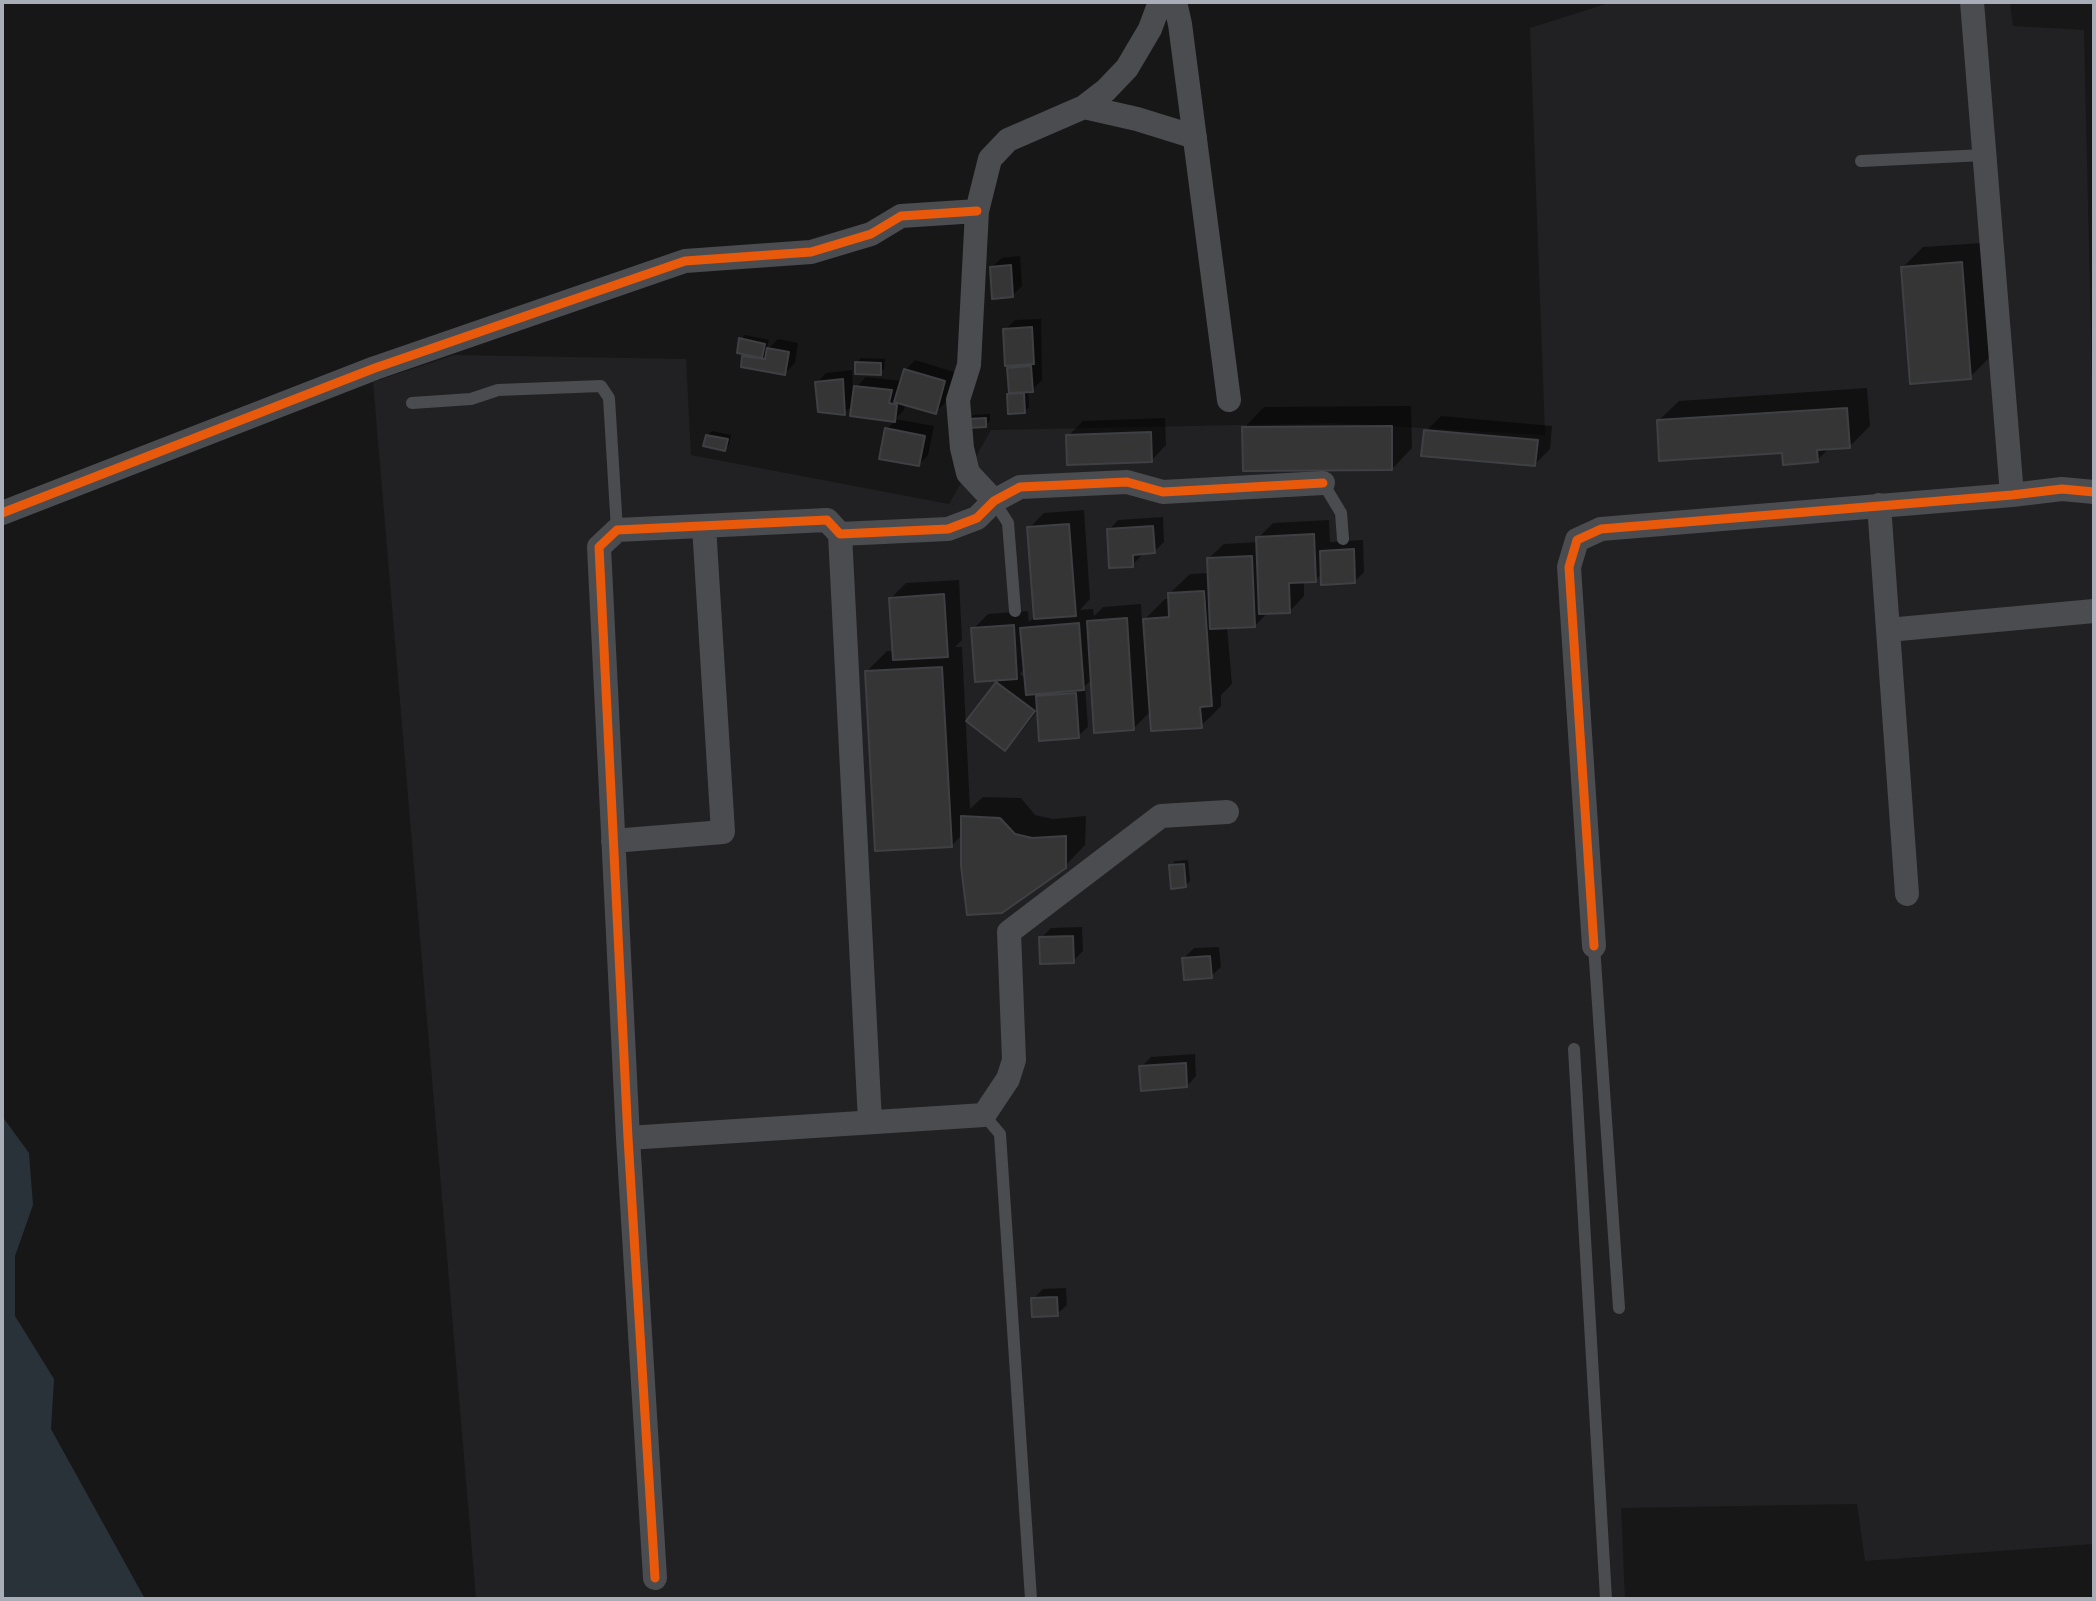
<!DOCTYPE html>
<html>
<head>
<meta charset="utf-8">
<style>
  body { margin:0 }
  #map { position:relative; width:2096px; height:1601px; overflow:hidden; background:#171717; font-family:"DejaVu Sans",sans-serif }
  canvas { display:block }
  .frame { position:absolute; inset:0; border:4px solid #a8adb8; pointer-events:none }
</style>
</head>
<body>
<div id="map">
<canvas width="2096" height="1601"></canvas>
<div class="frame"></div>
</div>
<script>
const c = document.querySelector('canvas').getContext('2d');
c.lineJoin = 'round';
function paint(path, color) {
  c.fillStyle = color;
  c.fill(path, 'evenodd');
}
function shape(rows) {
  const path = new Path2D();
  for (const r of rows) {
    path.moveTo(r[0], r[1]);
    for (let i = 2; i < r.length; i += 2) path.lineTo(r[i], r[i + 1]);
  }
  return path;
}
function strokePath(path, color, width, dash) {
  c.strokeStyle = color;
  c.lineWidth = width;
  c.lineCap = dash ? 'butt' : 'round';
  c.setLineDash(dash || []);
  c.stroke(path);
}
paint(shape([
  [1612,2,2010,2,2013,26,2084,30,2094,469,2094,1544,1865,1561,1857,1504,1621,1508,1625,1599,476,1599,373,382,454,355,686,359,691,455,949,504,991,430,1335,423,1545,435,1530,28]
]), '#212123');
paint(shape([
  [2,1116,29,1153,33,1205,15,1256,15,1316,54,1379,51,1429,145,1599,2,1599]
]), '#2a3239');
paint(shape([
  [1982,243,1990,357,1970,377,1903,267,1923,247],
  [1020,256,1022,286,1012,296,992,267,1002,258],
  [1041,319,1042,380,1032,390,1028,390,1029,407,1025,411,1009,395,1010,393,1009,368,1013,364,1005,330,1015,320],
  [745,335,769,340,766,351,778,339,798,343,795,363,785,373,744,356,747,353,741,339],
  [861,358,885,359,884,369,880,373,857,362],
  [915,360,954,372,945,403,935,412,905,404,904,410,895,419,934,426,928,455,919,464,887,429,896,420,852,414,854,404,844,413,817,383,826,373,852,370,853,390,866,377,902,381,905,370],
  [1867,388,1870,426,1849,447,1830,448,1817,460,1658,421,1679,401],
  [1411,406,1412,448,1392,469,1244,428,1264,407],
  [990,414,990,421,985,425,968,419,973,415],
  [1441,416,1552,426,1550,449,1535,464,1426,431],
  [1165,418,1166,445,1151,461,1068,436,1083,421],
  [712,431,731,435,729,445,725,449,707,436],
  [1084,510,1090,599,1080,610,1093,609,1094,616,1103,607,1141,604,1142,622,1165,599,1170,599,1169,594,1190,574,1209,573,1208,559,1224,544,1258,542,1258,538,1273,523,1329,520,1330,542,1363,540,1364,572,1354,582,1322,573,1316,580,1304,581,1304,596,1289,612,1268,612,1255,626,1227,627,1232,684,1221,695,1221,706,1201,726,1151,711,1134,728,1092,679,1085,686,1088,727,1078,736,1039,709,1020,733,1005,748,997,683,1002,678,973,629,988,614,1028,611,1029,622,1035,616,1029,528,1044,513],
  [1025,668,1026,679,1020,674],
  [1163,517,1164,542,1154,552,1142,552,1142,555,1132,565,1109,530,1118,520],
  [959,580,962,640,955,647,962,647,970,809,983,797,1021,798,1035,815,1053,819,1086,816,1085,845,1065,866,963,834,951,846,867,671,887,651,894,651,891,598,906,583],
  [1188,860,1190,881,1185,886,1171,866,1175,861],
  [1082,927,1083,951,1073,961,1041,938,1051,928],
  [1219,947,1221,967,1211,976,1184,958,1194,948],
  [1195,1054,1196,1076,1187,1086,1141,1067,1151,1057],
  [1066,1288,1067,1305,1057,1314,1033,1299,1043,1289]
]), '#0007');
const building = shape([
  [1962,262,1971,379,1910,384,1901,267,1962,262],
  [1011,265,1013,297,992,299,990,267,1011,265],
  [1032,327,1034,364,1005,366,1003,329,1032,327],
  [739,338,765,344,762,358,737,353,739,338],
  [767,348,789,352,785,375,741,367,742,356,765,359,767,348],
  [855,362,881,363,881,375,855,374,855,362],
  [1031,366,1033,392,1009,393,1007,368,1031,366],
  [904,369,945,381,936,414,894,402,904,369],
  [843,379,845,415,818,412,815,382,843,379],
  [854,386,892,390,889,403,897,405,895,422,850,416,854,386],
  [1024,393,1025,413,1008,414,1007,394,1024,393],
  [1847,408,1850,448,1817,450,1818,462,1783,465,1782,453,1659,461,1657,420,1847,408],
  [986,418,986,427,967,428,967,419,986,418],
  [1392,426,1392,470,1243,471,1242,427,1392,426],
  [885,428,925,436,919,466,879,459,885,428],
  [1424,430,1538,440,1535,466,1421,456,1424,430],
  [1151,432,1152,462,1067,465,1066,435,1151,432],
  [706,435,728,439,725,451,703,446,706,435],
  [1069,524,1076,616,1034,619,1027,527,1069,524],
  [1153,526,1155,553,1133,555,1133,567,1109,568,1107,529,1153,526],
  [1314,534,1316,582,1289,583,1290,613,1259,614,1256,537,1314,534],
  [1354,549,1355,583,1321,585,1320,551,1354,549],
  [1252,556,1255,627,1210,629,1207,558,1252,556],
  [1204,591,1212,706,1200,707,1202,728,1151,731,1143,619,1169,617,1168,593,1204,591],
  [944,594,948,657,893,660,889,598,944,594],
  [1127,618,1134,730,1094,733,1087,621,1127,618],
  [1079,623,1084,690,1026,695,1020,628,1079,623],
  [1014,625,1017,679,975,682,971,628,1014,625],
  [942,667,952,847,875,851,865,671,942,667],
  [996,682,1035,711,1005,751,966,721,996,682],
  [1076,693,1079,738,1039,741,1036,696,1076,693],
  [961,816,1000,818,1015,834,1032,838,1066,836,1066,868,1002,913,967,915,961,866,961,816],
  [1184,864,1186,887,1171,889,1169,865,1184,864],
  [1073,936,1074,963,1040,964,1039,937,1073,936],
  [1210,956,1212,978,1184,980,1182,958,1210,956],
  [1186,1063,1187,1087,1141,1091,1139,1066,1186,1063],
  [1057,1297,1058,1316,1032,1317,1031,1298,1057,1297]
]);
paint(building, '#353536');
strokePath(building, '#3f4043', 2);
strokePath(shape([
  [1861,161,1984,155],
  [412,403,471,399,498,390,601,386,609,398,617,530],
  [1323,483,1341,513,1343,539],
  [994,501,1008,523,1015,611],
  [1594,946,1619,1308],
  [1574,1049,1606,1599],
  [984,1115,1000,1134,1031,1599]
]), '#4b4c50', 12);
strokePath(shape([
  [1175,2,1180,24,1229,400],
  [1972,2,2012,495],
  [1084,107,1137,119,1195,137],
  [994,501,968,473,962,448,958,400,969,365,977,211,990,159,1008,140,1084,107,1106,90,1127,68,1150,29,1160,2],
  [1879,505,1907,894],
  [2,513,375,368,685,261,811,252,871,234,901,216,977,211],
  [840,534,870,1122],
  [1888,630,2094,611],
  [613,841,723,832,704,526],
  [1594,946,1569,567,1577,540,1601,529,2012,495,2062,489,2094,492],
  [628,1138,984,1115,1008,1079,1014,1060,1009,932,1161,816,1227,812],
  [655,1578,628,1138,599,547,617,530,827,520,840,534,948,529,977,518,994,501,1020,487,1127,482,1163,492,1323,483]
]), '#4b4c50', 24);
strokePath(shape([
  [2,513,375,368,685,261,811,252,871,234,901,216,977,211],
  [1594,946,1569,567,1577,540,1601,529,2012,495,2062,489,2094,492],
  [655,1578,628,1138,599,547,617,530,827,520,840,534,948,529,977,518,994,501,1020,487,1127,482,1163,492,1323,483]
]), '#e8590c', 9);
</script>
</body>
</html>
